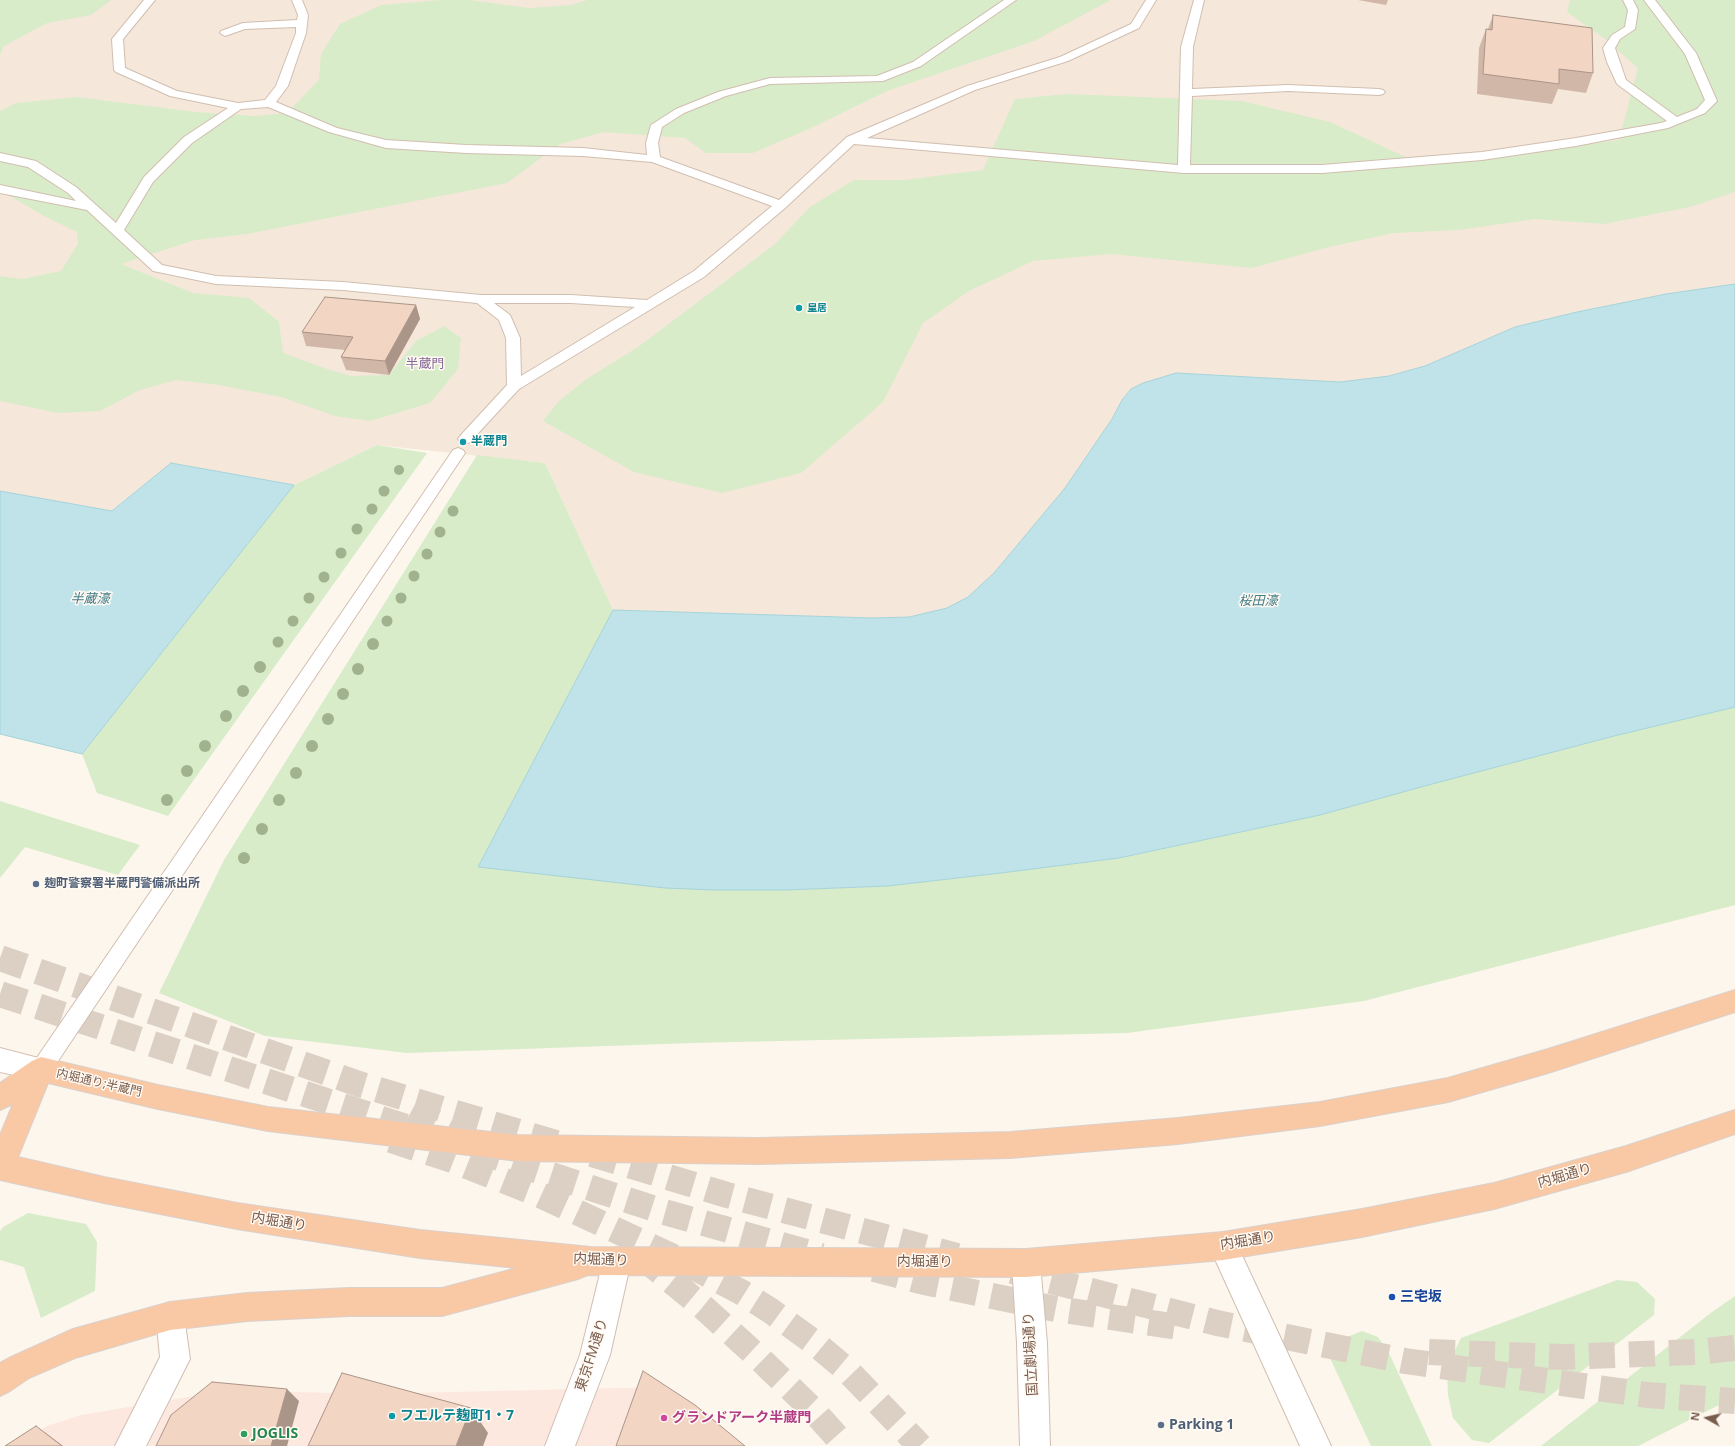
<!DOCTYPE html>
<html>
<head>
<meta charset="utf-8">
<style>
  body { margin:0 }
  #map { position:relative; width:1735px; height:1446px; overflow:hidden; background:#fdf6ec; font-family:"Open Sans",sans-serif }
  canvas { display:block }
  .north { position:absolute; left:1687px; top:1398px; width:40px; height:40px; -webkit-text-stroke:3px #fffaf3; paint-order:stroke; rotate:278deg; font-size:11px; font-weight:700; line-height:16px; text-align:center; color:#7a5c4d }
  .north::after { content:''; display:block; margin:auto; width:14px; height:18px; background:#7a5c4d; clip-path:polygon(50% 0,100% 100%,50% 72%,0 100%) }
</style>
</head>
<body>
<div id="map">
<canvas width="1735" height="1446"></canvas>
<div class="north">N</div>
</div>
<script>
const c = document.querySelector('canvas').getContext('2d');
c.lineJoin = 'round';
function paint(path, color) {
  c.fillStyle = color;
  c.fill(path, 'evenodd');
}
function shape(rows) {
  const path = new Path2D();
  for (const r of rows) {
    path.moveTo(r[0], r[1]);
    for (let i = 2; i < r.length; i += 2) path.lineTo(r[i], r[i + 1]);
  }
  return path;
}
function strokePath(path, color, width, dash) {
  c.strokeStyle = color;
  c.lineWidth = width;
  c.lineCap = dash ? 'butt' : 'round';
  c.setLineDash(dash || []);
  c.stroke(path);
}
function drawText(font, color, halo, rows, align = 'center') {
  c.font = font + ' "Open Sans","Noto Sans JP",sans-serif';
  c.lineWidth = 3;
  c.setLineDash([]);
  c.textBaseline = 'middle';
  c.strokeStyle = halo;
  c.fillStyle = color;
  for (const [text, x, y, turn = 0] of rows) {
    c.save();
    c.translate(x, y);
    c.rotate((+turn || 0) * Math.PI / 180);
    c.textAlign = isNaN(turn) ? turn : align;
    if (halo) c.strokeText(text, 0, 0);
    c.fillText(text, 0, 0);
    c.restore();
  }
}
paint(shape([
  [0,0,1735,0,1735,284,1666,294,1577,312,1515,327,1425,366,1389,376,1340,382,1176,373,1143,383,1131,389,1122,400,1112,419,1065,488,994,573,968,597,947,608,909,617,873,618,613,610,545,463,377,445,294,485,171,463,112,511,0,491]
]), '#f5e8da');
paint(shape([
  [661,1387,746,1446,17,1446,47,1426,81,1415,229,1390,368,1394]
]), '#fde8e0');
paint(shape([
  [0,0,111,0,91,15,47,23,4,46,0,55],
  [441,0,469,0,529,8,571,5,587,0,1111,0,1034,41,887,91,809,129,753,153,706,153,685,138,604,132,560,144,507,183,247,234,195,240,121,264,193,293,249,298,279,322,283,353,324,368,351,376,389,375,416,341,444,326,461,338,458,369,430,403,370,421,335,416,281,397,219,385,176,380,140,390,100,411,58,413,0,401,0,276,22,279,61,271,78,244,77,232,44,216,0,190,0,111,16,103,77,97,197,112,255,116,287,113,319,80,321,54,340,24,381,5],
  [1570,0,1735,0,1735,192,1690,207,1604,224,1535,219,1459,230,1394,233,1325,248,1252,268,1111,254,1033,261,969,291,923,323,883,402,801,473,722,493,634,472,543,421,559,401,588,378,638,347,775,244,810,207,854,180,904,180,983,170,1015,99,1067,94,1242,101,1330,122,1425,166,1619,140,1638,68,1605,39,1567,12],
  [377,445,427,453,168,816,97,793,82,754,294,485],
  [477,455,545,463,613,610,478,867,714,890,786,890,888,886,1001,873,1119,858,1320,815,1432,784,1614,736,1735,707,1735,905,1364,1001,1127,1033,693,1043,407,1053,265,1036,159,993,224,860],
  [0,801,140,845,118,875,25,847,0,878],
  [28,1213,86,1224,97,1242,95,1291,41,1318,24,1267,0,1260,0,1231,3,1227],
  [1617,1280,1637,1282,1655,1299,1654,1315,1489,1443,1472,1440,1453,1418,1448,1395,1447,1367,1461,1338],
  [1735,1296,1735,1397,1638,1446,1541,1446,1712,1312],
  [1362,1331,1378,1337,1389,1353,1432,1446,1371,1446,1329,1356,1329,1344]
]), '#d8ecc9');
const water = shape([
  [1735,284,1735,707,1614,736,1432,784,1320,815,1119,858,1001,873,888,886,786,890,714,890,665,888,478,867,613,610,873,618,909,617,947,608,968,597,994,573,1065,488,1112,419,1122,400,1131,389,1143,383,1176,373,1340,382,1389,376,1425,366,1515,327,1577,312,1666,294,1735,284],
  [171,463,294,485,82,754,0,734,0,491,112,511,171,463]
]);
paint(water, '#bfe3e8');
strokePath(water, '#a5d3da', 1);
strokePath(shape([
  [0,958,359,1084,559,1144],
  [0,994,412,1129],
  [412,1110,472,1142],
  [391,1140,452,1160,538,1194,682,1261,741,1292,771,1311,812,1341,847,1370,920,1446],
  [475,1150,664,1212,821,1256],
  [592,1154,727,1195,957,1256],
  [641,1256,703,1307,759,1358,812,1409,845,1446],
  [874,1269,924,1282,1056,1309,1186,1328],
  [1012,1271,1217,1323,1405,1361,1647,1395,1735,1401],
  [1429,1352,1565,1357,1697,1352,1735,1348]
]), '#dcd0c4', 26, [26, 14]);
const service = shape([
  [144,0,155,0,123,39,125,68,177,91,238,103,265,100,276,86,296,33,296,27,245,29,225,36,220,33,221,31,243,23,297,20,298,15,292,0,302,0,308,15,306,33,288,86,276,102,337,128,386,140,466,145,583,148,647,155,646,143,651,125,676,109,718,92,770,78,877,76,913,62,1004,0,1016,0,921,66,883,81,770,84,726,96,684,113,662,127,658,143,660,157,779,200,847,137,967,86,1060,57,1131,24,1146,0,1156,0,1139,28,1068,61,975,90,867,138,1178,165,1181,47,1194,0,1204,0,1193,47,1192,89,1288,85,1379,89,1383,90,1385,92,1383,94,1379,95,1288,91,1192,96,1190,165,1322,165,1482,152,1576,138,1661,123,1667,121,1617,84,1607,62,1603,48,1612,35,1625,27,1628,10,1623,0,1633,0,1638,10,1635,29,1620,39,1615,48,1626,80,1677,117,1697,109,1705,100,1685,54,1644,0,1655,0,1696,53,1717,101,1705,113,1668,128,1576,146,1482,160,1322,173,1184,173,854,144,785,208,704,277,519,389,470,442,465,444,460,442,458,439,460,436,507,385,506,338,499,320,477,303,343,290,216,284,158,272,153,271,87,210,0,193,0,185,76,201,68,193,28,167,0,161,0,153,36,161,76,187,116,223,144,177,184,137,228,108,170,96,116,72,114,70,112,39,144,0],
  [268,107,329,132,386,148,466,153,583,156,652,162,772,206,694,271,647,300,571,295,481,295,343,282,216,276,162,265,124,230,153,182,192,143,241,109,268,107],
  [494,303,571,303,635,307,521,376,520,338,510,315,494,303],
  [458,448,463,450,465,453,463,456,48,1076,41,1078,34,1076,31,1069,34,1062,453,450,458,448]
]);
const minor = shape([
  [1026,1249,1036,1253,1040,1263,1047,1343,1050,1446,1020,1446,1017,1343,1012,1263,1016,1253,1026,1249],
  [170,1302,180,1306,184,1316,190,1359,146,1446,115,1446,160,1357,156,1316,160,1306,170,1302]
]);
const tertiary = shape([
  [1223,1232,1233,1236,1331,1446,1300,1446,1209,1246,1213,1236,1223,1232],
  [617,1247,627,1251,631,1261,610,1355,575,1446,545,1446,580,1355,603,1261,607,1251,617,1247]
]);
const secondary = shape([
  [0,1048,50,1061,54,1069,50,1077,41,1081,0,1072,0,1048]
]);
const trunk = shape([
  [1735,990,1735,1012,1548,1073,1448,1102,1320,1126,1178,1144,1010,1158,759,1164,518,1161,268,1131,158,1109,48,1083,18,1157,104,1177,237,1203,420,1230,591,1247,1026,1249,1223,1232,1362,1209,1494,1183,1626,1146,1735,1110,1735,1134,1626,1172,1494,1209,1362,1237,1223,1260,1026,1277,588,1275,578,1279,442,1316,349,1316,247,1321,170,1330,75,1358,29,1378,10,1391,0,1396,0,1363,9,1358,73,1329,170,1302,247,1293,349,1288,442,1288,517,1268,420,1258,237,1229,104,1203,0,1180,0,1135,13,1104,0,1110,0,1083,32,1061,41,1057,158,1085,268,1107,518,1135,759,1138,1010,1132,1178,1118,1320,1102,1448,1078,1548,1049,1735,990]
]);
strokePath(service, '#d1beb0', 2);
strokePath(minor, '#d1beb0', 2);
strokePath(tertiary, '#d1beb0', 2);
strokePath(secondary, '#d6c0b0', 2);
strokePath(trunk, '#dad1cd', 2);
paint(service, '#fff');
paint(minor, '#fff');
paint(tertiary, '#fff');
paint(secondary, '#fff');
paint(trunk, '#f9c8a4');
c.fillStyle = '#a0b28e';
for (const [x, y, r] of [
  [399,470,5],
  [384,491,5.5],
  [372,509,5.5],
  [453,511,5.5],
  [357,529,5.5],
  [440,532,5.5],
  [341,553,5.5],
  [427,554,5.5],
  [414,576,5.5],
  [324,577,5.5],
  [309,598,5.5],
  [401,598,5.5],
  [293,621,5.5],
  [387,621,5.5],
  [278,642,5.5],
  [373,644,6],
  [260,667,6],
  [358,669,6],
  [243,691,6],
  [343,694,6],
  [226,716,6],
  [328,719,6],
  [205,746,6],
  [312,746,6],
  [187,771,6],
  [296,773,6],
  [167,800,6],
  [279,800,6],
  [262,829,6],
  [244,858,6]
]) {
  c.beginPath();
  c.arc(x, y, r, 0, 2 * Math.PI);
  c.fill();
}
paint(shape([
  [1358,0,1388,0,1386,5],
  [1493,15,1593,73,1586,93,1558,89,1552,104,1477,94,1479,48,1486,29,1488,29],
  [416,305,420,319,389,375,346,370,341,357,345,350,306,346,302,332]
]), '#d1b7a8');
paint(shape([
  [416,305,420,319,389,375,385,361],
  [287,1389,299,1401,287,1446,271,1446],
  [471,1408,488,1433,483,1446,456,1446],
  [36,1426,47,1434,63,1446,62,1446]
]), '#aa9588');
const building = shape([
  [1493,15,1592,28,1593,73,1559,69,1559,84,1483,74,1486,29,1492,30,1493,15],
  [325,297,416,305,385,361,341,357,353,337,302,332,325,297],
  [643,1371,695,1405,745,1446,616,1446,643,1371],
  [342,1373,471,1408,456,1446,308,1446,342,1373],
  [212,1382,287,1389,271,1446,156,1446,171,1415,212,1382],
  [36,1426,62,1446,5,1446,36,1426]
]);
paint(building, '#f3d5c3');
strokePath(building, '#aa9588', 1);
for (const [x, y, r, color] of [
  [799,308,4,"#0f9aa8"],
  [463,442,4,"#0f9aa8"],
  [36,884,4,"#5c6f8a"],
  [1392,1297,4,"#1a4fb4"],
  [392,1416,4,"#0f9aa8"],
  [664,1418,4,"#d1479c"],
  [1161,1425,4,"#5c6f8a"],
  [244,1434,4,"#2e9e5b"]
]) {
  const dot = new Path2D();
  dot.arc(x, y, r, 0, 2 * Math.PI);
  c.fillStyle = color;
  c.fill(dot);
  strokePath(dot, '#fffaf3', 1.5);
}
drawText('bold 10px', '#0d838f', '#fffaf3', [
  ["皇居",807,308]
], 'left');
drawText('bold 12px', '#0d838f', '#fffaf3', [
  ["半蔵門",471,442]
], 'left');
drawText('bold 12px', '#4e5e75', '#fffaf3', [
  ["麹町警察署半蔵門警備派出所",44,884]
], 'left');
drawText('12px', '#7a5c4d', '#fffaf3', [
  ["内堀通り;半蔵門",99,1083,13]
]);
drawText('13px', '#846695', '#fffaf3', [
  ["半蔵門",425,364]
]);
drawText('italic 13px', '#437c86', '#fffaf3', [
  ["半蔵濠",90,599],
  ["桜田濠",1258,601]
]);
drawText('14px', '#7a5c4d', '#fffaf3', [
  ["内堀通り",1565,1176,-16],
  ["内堀通り",279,1222,9],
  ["内堀通り",1248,1241,-9],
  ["内堀通り",601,1260,2],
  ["内堀通り",925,1262],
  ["国立劇場通り",1031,1354,-93],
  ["東京FM通り",592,1355,-72]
]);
drawText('bold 14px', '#164399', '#fffaf3', [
  ["三宅坂",1400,1297]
], 'left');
drawText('bold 14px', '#0d838f', '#fffaf3', [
  ["フエルテ麹町1・7",400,1416]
], 'left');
drawText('bold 14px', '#b23c85', '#fffaf3', [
  ["グランドアーク半蔵門",672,1418]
], 'left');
drawText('bold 14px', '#4e5e75', '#fffaf3', [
  ["Parking 1",1169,1425]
], 'left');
drawText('bold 14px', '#27864d', '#fffaf3', [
  ["JOGLIS",252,1434]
], 'left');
</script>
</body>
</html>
